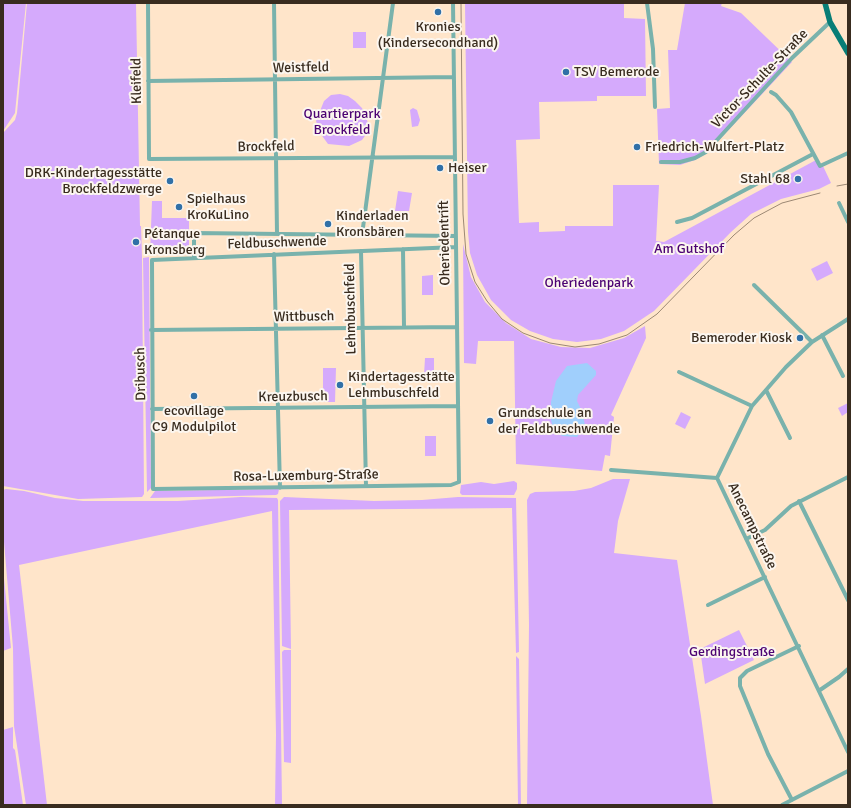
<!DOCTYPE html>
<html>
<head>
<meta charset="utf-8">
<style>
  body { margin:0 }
  #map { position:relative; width:851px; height:808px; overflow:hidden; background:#ffe5ca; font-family:Signika,sans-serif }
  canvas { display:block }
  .frame { position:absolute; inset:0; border:4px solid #392c1f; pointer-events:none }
</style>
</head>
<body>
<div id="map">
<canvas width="851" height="808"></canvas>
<div class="frame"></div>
</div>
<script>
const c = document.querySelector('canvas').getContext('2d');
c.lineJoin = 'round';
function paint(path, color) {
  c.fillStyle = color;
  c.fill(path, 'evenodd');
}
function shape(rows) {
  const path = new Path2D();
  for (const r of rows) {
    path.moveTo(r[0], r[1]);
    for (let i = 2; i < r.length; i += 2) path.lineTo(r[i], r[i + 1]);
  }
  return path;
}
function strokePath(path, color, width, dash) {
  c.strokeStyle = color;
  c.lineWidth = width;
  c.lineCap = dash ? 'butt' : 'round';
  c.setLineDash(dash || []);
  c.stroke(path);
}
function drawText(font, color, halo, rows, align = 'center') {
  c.font = font + ' Signika,sans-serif';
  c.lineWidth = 4;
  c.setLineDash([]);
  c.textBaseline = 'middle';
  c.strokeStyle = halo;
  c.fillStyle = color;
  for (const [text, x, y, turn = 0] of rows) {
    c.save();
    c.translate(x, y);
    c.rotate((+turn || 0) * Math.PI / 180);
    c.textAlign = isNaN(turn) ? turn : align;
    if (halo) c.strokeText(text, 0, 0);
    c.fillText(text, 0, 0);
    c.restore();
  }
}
paint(shape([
  [3,3,26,3,15,113,3,131],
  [27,3,136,3,140,226,141,226,142,257,144,494,142,497,78,499,3,486,3,133,15,120,17,113],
  [465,3,624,3,624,18,645,19,646,96,597,96,597,101,539,102,540,139,516,140,519,223,539,222,539,232,565,231,565,226,613,226,613,185,659,185,656,241,664,242,816,160,823,166,831,183,819,189,781,199,751,214,731,232,654,311,624,331,601,339,577,342,553,339,530,331,511,320,491,300,477,275,470,253,468,232],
  [685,3,722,3,721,6,741,13,792,62,707,153,695,160,680,165,659,164,657,109,670,108,668,50,677,50],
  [353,32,366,32,366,48,353,48],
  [340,94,348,96,355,101,362,108,367,120,369,127,367,133,362,140,349,146,328,144,320,133,316,121,324,101,331,95],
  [413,108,417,110,420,120,418,126,412,127,410,110],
  [398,191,412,193,409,211,395,211],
  [152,201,162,201,162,218,189,218,189,253,150,254],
  [463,244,471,277,485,302,506,323,531,339,561,347,590,348,624,338,645,326,646,338,611,415,614,417,610,456,605,455,602,471,516,464,514,341,478,341,476,364,464,363],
  [149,257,151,488,147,492,143,258],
  [827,261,833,273,817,281,811,269],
  [433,275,433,295,422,295,422,276],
  [425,358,434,358,434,375,424,375],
  [323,368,336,368,335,402,323,402],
  [848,403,848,412,842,416,838,408],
  [681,412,691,417,685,429,675,424],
  [425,436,436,436,436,456,425,456],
  [613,479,630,479,618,521,614,553,677,560,701,716,713,805,527,805,529,625,527,500,530,494,535,492,574,491,591,488],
  [514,481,517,483,517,489,514,495,462,495,460,493,461,485,481,482,494,484],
  [6,489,24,491,55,498,83,501,178,501,241,497,277,498,278,500,282,805,275,805,276,735,272,511,19,565,47,805,26,805,14,726,13,648,3,530,3,490],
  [279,489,278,494,276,495,150,498,155,491],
  [284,497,374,501,422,500,458,497,516,498,519,652,516,653,512,508,289,510,291,649,282,646,280,501],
  [3,568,11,648,3,651],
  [739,630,754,660,705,684,700,649],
  [284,650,291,650,291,763,284,762,282,652],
  [516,656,519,659,521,805,518,805],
  [13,727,13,748,15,750,23,805,3,805,3,730]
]), '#d5aafc');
paint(shape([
  [587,363,596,371,596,375,578,395,577,401,582,411,585,425,577,437,562,436,553,428,551,420,551,402,556,381,567,366]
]), '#a0cffc');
strokePath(shape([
  [148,3,149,159,455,157],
  [274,3,277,234],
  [453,3,459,482,451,485,153,489,152,260,456,247],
  [647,3,653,49,655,107],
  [148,81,454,77],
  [771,92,776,95,791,112,820,166,848,153],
  [661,162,680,162,695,158,706,152,792,58,830,22],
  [839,203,848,222],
  [677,222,692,218,813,154],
  [362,235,393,3],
  [403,249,404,327],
  [361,251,366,486],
  [274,254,280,488],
  [194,257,194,233,456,236],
  [754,285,812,342],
  [848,319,812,342,786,367,766,390,752,406,717,478,848,752],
  [151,330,457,327],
  [822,335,843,376],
  [679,372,752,406],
  [766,390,790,438],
  [152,409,458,406],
  [611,470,717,478],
  [799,501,848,600],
  [746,539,765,530,791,506,848,477],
  [708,605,765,577],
  [820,690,839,677,848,669],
  [792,800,768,754,740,686,740,678,747,671,799,646],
  [782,805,848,771]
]), '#79b2ac', 4);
strokePath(shape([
  [825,3,830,22,848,53]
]), '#077d76', 5.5);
strokePath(shape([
  [461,3,463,214,466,254,475,282,487,301,502,319,523,333,550,343,575,347,599,344,627,335,657,314,734,235,754,218,782,203,820,193],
  [837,186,848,184]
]), '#9c8874', 1);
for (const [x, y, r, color] of [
  [438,12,4,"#3170a7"],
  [566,72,4,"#3170a7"],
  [637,147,4,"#3170a7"],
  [440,168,4,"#3170a7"],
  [798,179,4,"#3170a7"],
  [170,181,4,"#3170a7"],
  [179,207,4,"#3170a7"],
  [328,224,4,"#3170a7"],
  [136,242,4,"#3170a7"],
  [800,338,4,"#3170a7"],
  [340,385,4,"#3170a7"],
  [194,396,4,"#3170a7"],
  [490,421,4,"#3170a7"]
]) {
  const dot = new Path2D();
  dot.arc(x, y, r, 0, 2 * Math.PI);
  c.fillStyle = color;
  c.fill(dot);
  strokePath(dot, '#fcf6ef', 1.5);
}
drawText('14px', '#392c1f', '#fcf6ef', [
  ["Kronies",438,27,"center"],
  ["(Kindersecondhand)",438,43,"center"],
  ["TSV Bemerode",574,72],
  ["Friedrich-Wulfert-Platz",645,147],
  ["Heiser",448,168],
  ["DRK-Kindertagesstätte",162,173,"right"],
  ["Brockfeldzwerge",162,189,"right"],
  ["Stahl 68",790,179,"right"],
  ["Spielhaus",187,199],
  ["KroKuLino",187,215],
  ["Kinderladen",336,216],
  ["Kronsbären",336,232],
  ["Pétanque",144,234],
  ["Kronsberg",144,250],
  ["Bemeroder Kiosk",792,338,"right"],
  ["Kindertagesstätte",348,377],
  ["Lehmbuschfeld",348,393],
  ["ecovillage",194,411,"center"],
  ["C9 Modulpilot",194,427,"center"],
  ["Grundschule an",498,413],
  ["der Feldbuschwende",498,429]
], 'left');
drawText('14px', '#392c1f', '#fcf6ef', [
  ["Weistfeld",301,68,-1],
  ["Victor-Schulte-Straße",760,79,-46],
  ["Kleifeld",137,81,-91],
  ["Brockfeld",266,147,-1],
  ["Feldbuschwende",277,243,-2],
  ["Oheriedentrift",445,243,-91],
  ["Lehmbuschfeld",351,309,-91],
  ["Wittbusch",304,317,-1],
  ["Dribusch",141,374,-91],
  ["Kreuzbusch",293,397,-1],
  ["Rosa-Luxemburg-Straße",306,476,-1],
  ["Anecampstraße",752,526,64]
]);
drawText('14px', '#4c0373', '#fcf6ef', [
  ["Quartierpark",342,114],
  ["Brockfeld",342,130],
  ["Am Gutshof",689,249],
  ["Oheriedenpark",589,283],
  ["Gerdingstraße",732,652]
]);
</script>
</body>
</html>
